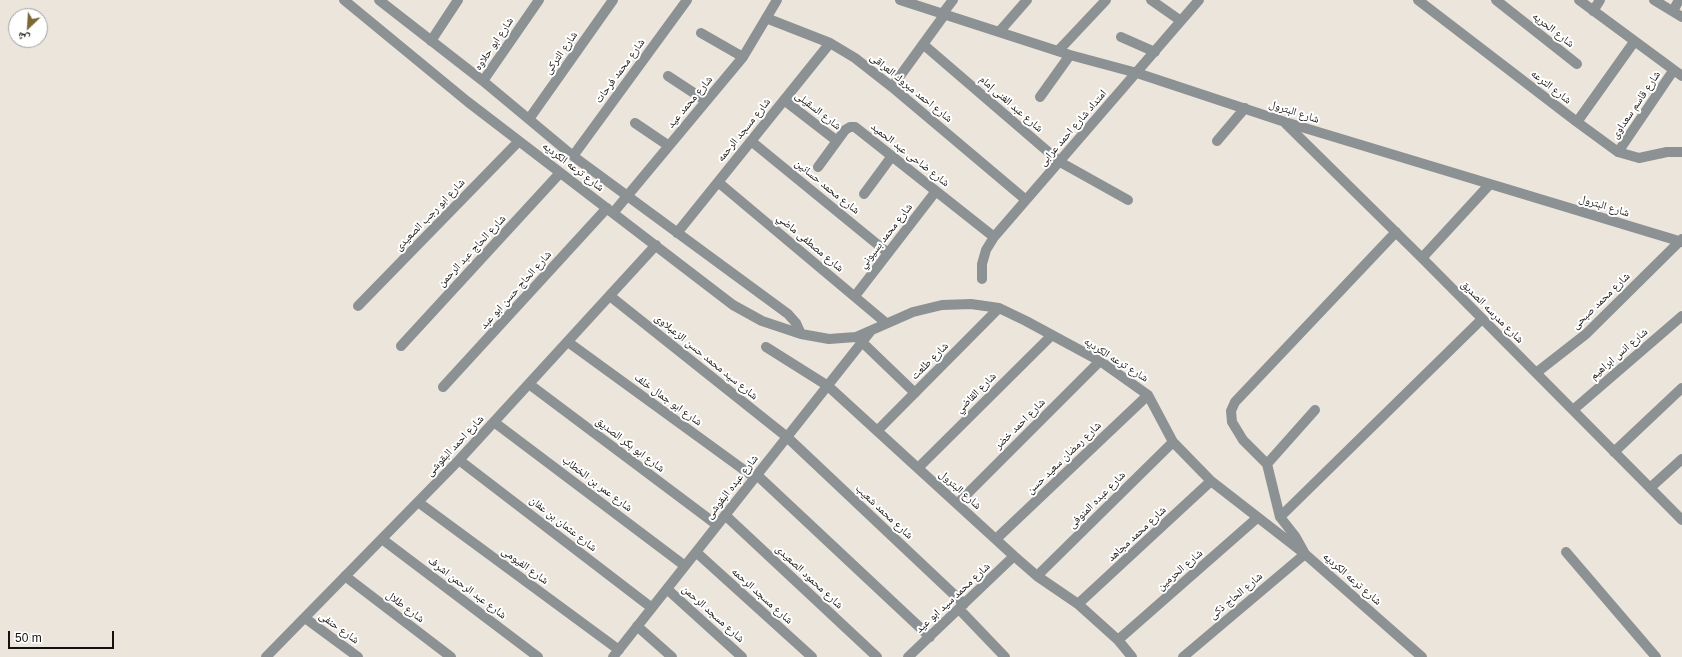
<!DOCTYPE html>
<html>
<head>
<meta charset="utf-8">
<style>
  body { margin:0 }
  #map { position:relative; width:1682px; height:657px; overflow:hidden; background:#ece5dc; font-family:Arial,"Noto Naskh Arabic",sans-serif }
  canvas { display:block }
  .north { position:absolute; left:8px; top:8px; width:40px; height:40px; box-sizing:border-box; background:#fff; border:1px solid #a1a09f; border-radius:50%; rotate:205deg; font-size:11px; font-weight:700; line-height:16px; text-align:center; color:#14120f }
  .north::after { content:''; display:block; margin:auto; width:14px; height:18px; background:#7a6836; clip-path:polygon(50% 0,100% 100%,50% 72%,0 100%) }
  .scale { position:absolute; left:8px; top:631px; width:106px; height:18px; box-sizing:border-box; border:2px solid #14120f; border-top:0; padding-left:5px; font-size:12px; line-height:14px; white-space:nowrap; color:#14120f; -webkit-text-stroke:3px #fff; paint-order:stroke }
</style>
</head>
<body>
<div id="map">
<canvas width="1682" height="657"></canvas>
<div class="north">ش</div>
<div class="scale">50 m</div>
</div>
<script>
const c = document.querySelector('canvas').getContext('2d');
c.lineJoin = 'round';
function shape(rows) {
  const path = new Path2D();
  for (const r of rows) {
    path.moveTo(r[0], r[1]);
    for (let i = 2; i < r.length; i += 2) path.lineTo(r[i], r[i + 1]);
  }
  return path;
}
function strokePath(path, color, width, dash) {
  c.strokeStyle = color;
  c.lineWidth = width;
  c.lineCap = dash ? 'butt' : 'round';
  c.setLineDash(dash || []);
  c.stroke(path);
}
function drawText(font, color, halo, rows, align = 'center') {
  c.font = font + ' Arial,"Noto Naskh Arabic",sans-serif';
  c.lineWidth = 4;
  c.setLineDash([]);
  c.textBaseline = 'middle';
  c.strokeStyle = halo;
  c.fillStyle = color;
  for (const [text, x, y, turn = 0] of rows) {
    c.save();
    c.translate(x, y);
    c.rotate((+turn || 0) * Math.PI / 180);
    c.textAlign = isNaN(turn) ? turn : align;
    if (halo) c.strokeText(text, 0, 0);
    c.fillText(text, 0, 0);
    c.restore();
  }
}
strokePath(shape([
  [344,0,468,102,733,305,762,321,801,334,829,339,856,337,913,312,942,305,971,304,999,308,1026,321,1100,361,1148,395,1173,442,1211,481,1305,554,1422,657],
  [379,0,483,81,573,156,788,314,796,323,801,334],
  [900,0,1070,55,1137,73,1285,122,1682,242],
  [1151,0,1181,21],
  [1418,0,1577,122,1618,152,1639,158,1667,152,1682,152],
  [1496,0,1577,64],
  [1579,0,1682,76],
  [1654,0,1682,17],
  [1593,11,1600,0],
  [1673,11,1679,0],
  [943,13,953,0],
  [766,18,830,43,855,58,892,87,1026,200],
  [999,32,1027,0],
  [701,33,743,57],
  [1121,37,1155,52],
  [431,41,458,0],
  [924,45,1060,162,1128,200],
  [1058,51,1106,0],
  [668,76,706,101],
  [483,81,539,0],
  [892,87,945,14],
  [1040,97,1070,55],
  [784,100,837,141],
  [529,119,613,0],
  [1577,122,1634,42],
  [635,123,669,146],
  [1286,124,1422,258,1682,520],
  [751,141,888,253],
  [1217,141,1245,108],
  [1618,152,1673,71],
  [573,156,687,0],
  [818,167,845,130,850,127,855,127,994,237],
  [718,182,886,323],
  [864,194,892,156],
  [613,213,743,57,777,0],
  [677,233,830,43],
  [1422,258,1490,184],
  [982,279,982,264,986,250,994,237,1199,0],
  [610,296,787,437,964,604],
  [855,296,936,191],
  [358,306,519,141],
  [568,342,755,478],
  [862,342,915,393],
  [401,346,560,173],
  [766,347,828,386,1014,556,1037,576,1078,604,1118,640,1132,657],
  [1536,373,1586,334,1682,239],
  [529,384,717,525],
  [443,387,607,208],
  [1573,410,1682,316],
  [494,422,685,566],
  [877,431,999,308],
  [1614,452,1682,388],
  [459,460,652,608],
  [1267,464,1315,410],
  [918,468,1051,336],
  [757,475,930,637],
  [1650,488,1682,459],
  [418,502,619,650],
  [957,504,1100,361],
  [725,515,877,657],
  [1280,517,1482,319],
  [382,539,538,657],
  [996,539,1148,395],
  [696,552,812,657],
  [1566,552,1656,657],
  [345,576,451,657],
  [1037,576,1173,442],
  [667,589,742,657],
  [1078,604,1211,481],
  [959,609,1005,657],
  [305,618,358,657],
  [637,626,672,657],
  [1118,640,1257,518],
  [266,657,459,460,656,245],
  [613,657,870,332],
  [908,657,1014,556],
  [1183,657,1305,554,1295,536,1280,517,1267,464,1243,440,1232,422,1231,411,1235,402,1396,232]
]), '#8c9293', 10);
drawText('11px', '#14120f', '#fff', [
  ["شارع الحريه",1553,30,38],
  ["شارع ابو حلاوه",494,44,-56],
  ["شارع التركى",561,53,-55],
  ["شارع محمد فرحات",620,71,-54],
  ["شارع الترعه",1551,87,38],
  ["شارع احمد مبروك العراقى",911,88,39],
  ["شارع محمد عيد",690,102,-50],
  ["شارع عبد الغنى إمام",1011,104,41],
  ["شارع قاسم سعداوى",1636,105,-56],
  ["شارع السقيلى",818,111,38],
  ["شارع البترول",1294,112,18],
  ["امتداد شارع احمد عرابى",1073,128,-49],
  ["شارع مسجد الرحمه",744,130,-51],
  ["شارع ضاحى عبد الحميد",910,155,38],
  ["شارع ترعه الكرديه",573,167,37],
  ["شارع محمد حسانين",827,187,39],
  ["شارع البترول",1604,206,17],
  ["شارع ابو رجب الصعيدى",430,215,-46],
  ["شارع محمد بسيوني",886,236,-52],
  ["شارع مصطفى ماضي",810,243,40],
  ["شارع الحاج عبد الرحمن",472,251,-47],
  ["شارع الحاج حسن ابو عبد",516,290,-48],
  ["شارع محمد صبحى",1601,301,-44],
  ["شارع مدرسه الصديق",1492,312,45],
  ["شارع انس ابراهيم",1619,354,-41],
  ["شارع سيد محمد حسن الزعبلاوى",706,357,39],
  ["شارع ترعه الكرديه",1116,360,32],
  ["شارع طلعت",930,361,-45],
  ["شارع القاضي",976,393,-45],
  ["شارع ابو جمال خلف",668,400,36],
  ["شارع احمد خضر",1020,424,-45],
  ["شارع ابو بكر الصديق",630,445,37],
  ["شارع احمد البقوشى",455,446,-47],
  ["شارع رمضان سعيد حسن",1064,458,-44],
  ["شارع عمر بن الخطاب",597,484,37],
  ["شارع عبده البقوشى",732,487,-52],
  ["شارع البترول",960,490,42],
  ["شارع عبده المنوفى",1097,500,-45],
  ["شارع محمد شعيب",884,512,43],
  ["شارع عثمان بن عفان",563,524,38],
  ["شارع محمد مجاهد",1137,534,-43],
  ["شارع الفيومى",525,566,36],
  ["شارع الحرمين",1180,570,-41],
  ["شارع محمود الصعيدى",809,577,43],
  ["شارع ترعه الكرديه",1352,579,41],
  ["شارع عبد الرحمن اشرف",467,588,37],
  ["شارع مسجد الرحمه",762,596,42],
  ["شارع الحاج ذكى",1236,596,-40],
  ["شارع محمد سيد ابو عيد",953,598,-43],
  ["شارع طلال",405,607,37],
  ["شارع مسجد الرحمن",713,614,42],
  ["شارع حنفى",339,628,36]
]);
</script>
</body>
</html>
